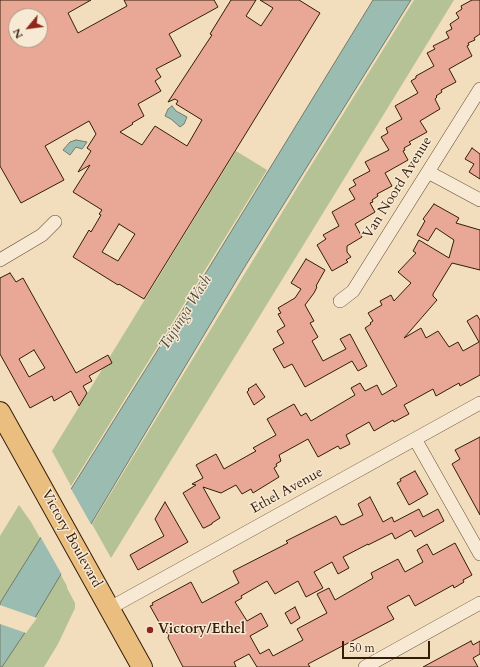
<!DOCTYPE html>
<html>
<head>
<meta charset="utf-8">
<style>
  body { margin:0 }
  #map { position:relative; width:480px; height:667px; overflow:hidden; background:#f2ddbd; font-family:Cardo,serif }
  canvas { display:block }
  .north { position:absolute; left:8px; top:8px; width:40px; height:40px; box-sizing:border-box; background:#f7e9d4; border:1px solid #a99783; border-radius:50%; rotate:241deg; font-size:11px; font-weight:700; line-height:16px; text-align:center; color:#331d09 }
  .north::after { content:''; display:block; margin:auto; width:14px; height:18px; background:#8f2418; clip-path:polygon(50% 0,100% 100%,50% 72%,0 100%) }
  .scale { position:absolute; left:342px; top:641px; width:88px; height:18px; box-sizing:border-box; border:2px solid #331d09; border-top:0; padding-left:5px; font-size:12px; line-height:14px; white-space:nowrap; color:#331d09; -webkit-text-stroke:3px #f7e9d4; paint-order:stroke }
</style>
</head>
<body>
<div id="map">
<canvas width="480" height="667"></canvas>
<div class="north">N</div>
<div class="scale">50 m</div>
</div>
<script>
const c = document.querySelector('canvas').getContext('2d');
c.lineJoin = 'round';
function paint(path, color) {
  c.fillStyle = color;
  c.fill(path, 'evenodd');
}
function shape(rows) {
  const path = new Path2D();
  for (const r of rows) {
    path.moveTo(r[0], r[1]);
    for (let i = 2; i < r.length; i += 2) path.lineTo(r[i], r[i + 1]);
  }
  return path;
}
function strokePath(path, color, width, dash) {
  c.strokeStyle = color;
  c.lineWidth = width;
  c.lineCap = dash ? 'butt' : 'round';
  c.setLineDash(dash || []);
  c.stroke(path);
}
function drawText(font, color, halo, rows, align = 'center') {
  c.font = font + ' Cardo,serif';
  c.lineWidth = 3;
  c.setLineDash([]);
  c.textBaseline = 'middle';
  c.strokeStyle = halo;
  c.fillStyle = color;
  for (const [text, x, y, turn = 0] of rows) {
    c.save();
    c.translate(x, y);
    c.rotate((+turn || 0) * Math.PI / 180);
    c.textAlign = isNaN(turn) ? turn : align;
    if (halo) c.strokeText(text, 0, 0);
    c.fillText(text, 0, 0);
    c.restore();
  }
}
paint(shape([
  [414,0,454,0,111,558,92,524,297,188],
  [236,151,267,170,71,486,52,451],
  [19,505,31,522,67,586,67,588,75,603,75,608,58,644,44,667,0,667,0,536]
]), '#b5c295');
const water = shape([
  [373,0,411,0,244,268,36,616,2,667,0,667,0,603,202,279,373,0],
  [172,106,176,111,187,117,184,124,180,127,171,119,165,116,168,109,172,106],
  [76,140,87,142,82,149,76,147,70,155,63,150,70,142,76,140]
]);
paint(water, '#9bbcb0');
strokePath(water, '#717c6d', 1);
paint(shape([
  [70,487,92,526,62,575,40,536],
  [0,605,37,618,26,633,0,624]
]), '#f2ddbd');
const building = shape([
  [0,0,91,0,68,13,78,33,127,6,124,0,214,0,218,7,169,34,181,56,156,69,161,77,155,81,161,91,138,104,144,116,132,123,133,124,120,132,142,145,155,126,187,146,202,120,176,104,178,101,175,99,168,102,204,47,212,35,210,34,231,0,256,0,246,16,261,26,273,8,260,0,299,0,320,13,144,299,119,284,118,285,73,257,89,230,91,232,101,215,99,214,102,210,73,192,90,165,78,172,91,151,87,148,96,134,89,121,45,146,64,180,21,203,0,166,0,0],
  [16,16,40,16,40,40,16,40,16,16],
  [119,224,135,234,118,261,102,252,119,224],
  [472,0,480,0,480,34,474,38,475,40,468,43,469,45,467,46,472,56,449,69,456,82,441,90,442,92,436,96,437,97,435,99,440,109,420,121,427,132,409,142,411,144,404,148,405,150,403,151,408,160,385,173,392,186,377,194,378,196,372,200,373,202,370,203,375,212,355,224,362,237,347,246,347,252,351,257,346,260,348,262,332,271,317,245,326,239,323,235,339,226,332,212,355,199,349,189,356,185,353,180,370,171,365,162,389,150,381,137,388,133,386,128,402,119,395,106,418,93,411,81,416,78,416,76,434,66,427,53,435,49,433,46,449,38,446,32,452,29,450,24,459,18,456,13,462,9,461,6,472,0],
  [472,148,480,154,480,179,469,172,474,164,465,159,472,148],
  [434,204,459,218,456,223,480,230,480,270,452,263,433,294,433,296,437,300,404,338,421,328,426,338,438,331,449,347,458,342,463,351,479,342,467,321,477,315,480,320,480,375,460,386,459,383,436,396,433,389,404,405,409,414,394,422,393,420,374,431,369,422,346,435,350,444,340,449,338,446,318,457,308,439,279,455,281,461,276,464,277,466,274,468,279,477,253,493,251,489,242,494,236,485,221,493,203,487,220,518,212,523,212,524,204,528,203,528,183,493,196,485,192,484,203,478,196,465,216,454,224,469,256,451,253,448,276,435,267,419,294,404,301,416,306,413,311,421,355,395,351,388,360,383,365,391,377,385,382,395,397,386,365,328,371,324,370,323,373,321,368,313,382,305,380,301,391,295,394,301,411,283,398,272,416,253,413,251,419,240,449,258,454,240,436,228,428,241,417,235,425,221,423,219,434,204],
  [306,259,325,270,316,286,317,287,314,293,305,305,314,321,310,323,318,337,312,341,323,361,346,349,340,339,350,334,367,366,358,371,352,361,305,387,292,364,284,368,273,349,284,343,277,331,285,326,278,314,281,313,278,308,295,298,301,289,291,283,306,259],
  [10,273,16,282,23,278,76,373,108,355,112,363,89,376,92,381,83,386,87,393,79,406,71,391,54,401,52,396,30,408,0,354,0,278,10,273],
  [34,350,45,368,29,377,19,359,34,350],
  [256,384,265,397,254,405,247,392,249,390,248,389,256,384],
  [480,437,480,515,452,464,460,459,455,450,480,437],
  [415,471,428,494,409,505,397,483,401,481,400,479,415,471],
  [370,497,383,522,392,517,394,522,419,509,423,517,438,509,444,521,415,537,411,530,395,539,392,533,368,545,368,544,343,557,349,568,338,574,332,562,314,572,323,588,306,597,298,581,275,594,267,581,241,596,242,598,235,602,247,621,261,613,268,626,250,636,260,654,269,649,273,656,303,640,297,629,327,613,317,594,329,588,335,600,373,578,371,573,398,559,405,572,423,562,417,550,427,544,433,555,455,543,472,575,463,580,464,582,454,588,453,585,415,606,409,595,387,607,394,619,308,664,310,667,257,667,249,654,234,662,236,667,183,667,168,638,169,634,164,631,150,606,153,605,152,603,191,582,202,603,239,583,233,571,288,543,286,541,336,516,341,525,343,524,343,525,363,515,358,504,370,497],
  [165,502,188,542,138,570,130,555,164,536,155,519,165,502],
  [295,607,300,618,291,624,285,613,295,607],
  [471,641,473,645,480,641,480,654,473,658,478,667,423,667,471,641]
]);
paint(building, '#e9a896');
strokePath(building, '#331d09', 1);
const street = shape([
  [428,172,480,200],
  [0,260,42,235,55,222],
  [340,301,353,291,480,89],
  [415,439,480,554],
  [110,608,480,403],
  [365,667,480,603]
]);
const primary = shape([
  [0,412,142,667]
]);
strokePath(street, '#634d36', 14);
strokePath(primary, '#331d09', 22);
strokePath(street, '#f7e9d4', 13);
strokePath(primary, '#e9be7e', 20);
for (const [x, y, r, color] of [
  [150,630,4,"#8f2418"]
]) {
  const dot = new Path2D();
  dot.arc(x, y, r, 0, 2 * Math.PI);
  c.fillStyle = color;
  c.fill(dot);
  strokePath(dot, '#f7e9d4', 1.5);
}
drawText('14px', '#331d09', '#f7e9d4', [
  ["Van Noord Avenue",398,188,-58],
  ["Ethel Avenue",287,491,-29],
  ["Victory Boulevard",71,539,61]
]);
drawText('bold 14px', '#331d09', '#f7e9d4', [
  ["Victory/Ethel",158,630]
], 'left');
drawText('italic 15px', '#524d3b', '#f7e9d4', [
  ["Tujunga Wash",186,313,-58]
]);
</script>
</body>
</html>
